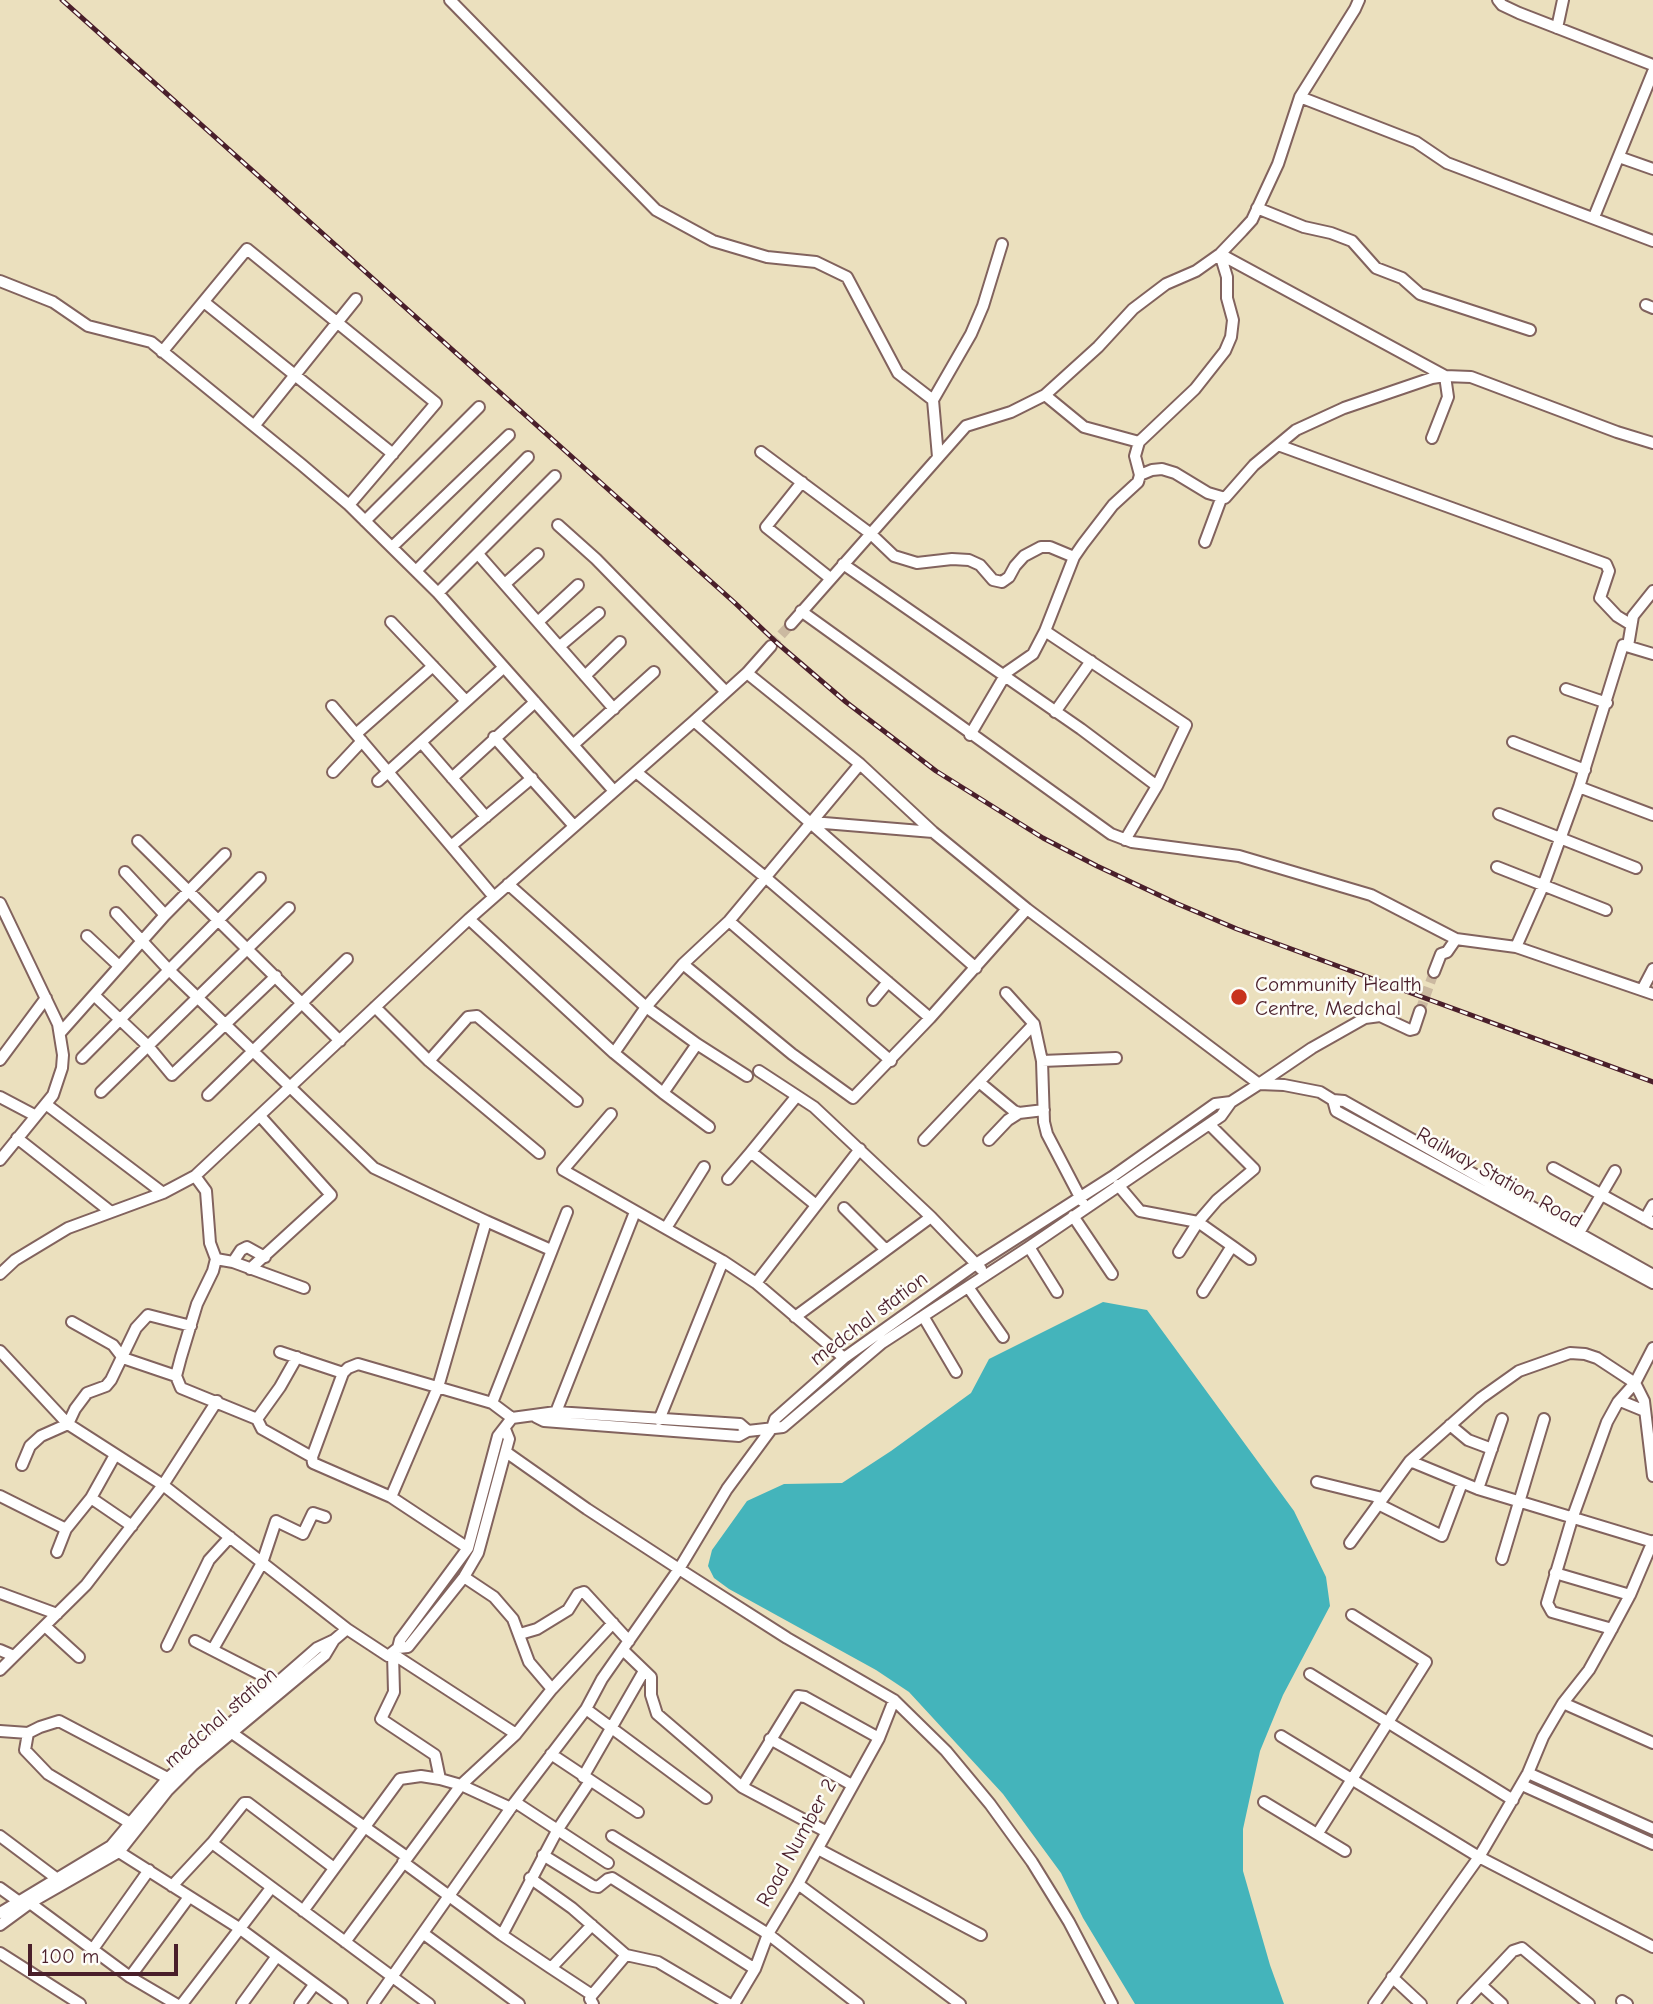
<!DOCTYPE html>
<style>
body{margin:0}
#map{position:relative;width:1653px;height:2004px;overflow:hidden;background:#ebe0be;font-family:"Comic Neue",sans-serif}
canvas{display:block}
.scale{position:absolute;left:28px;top:1944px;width:150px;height:32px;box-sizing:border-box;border:4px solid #4a1f2b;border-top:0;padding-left:9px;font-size:21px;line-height:24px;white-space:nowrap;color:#4a1f2b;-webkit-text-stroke:5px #fdfcf7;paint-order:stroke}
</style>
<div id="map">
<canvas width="1653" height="2004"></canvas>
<div class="scale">100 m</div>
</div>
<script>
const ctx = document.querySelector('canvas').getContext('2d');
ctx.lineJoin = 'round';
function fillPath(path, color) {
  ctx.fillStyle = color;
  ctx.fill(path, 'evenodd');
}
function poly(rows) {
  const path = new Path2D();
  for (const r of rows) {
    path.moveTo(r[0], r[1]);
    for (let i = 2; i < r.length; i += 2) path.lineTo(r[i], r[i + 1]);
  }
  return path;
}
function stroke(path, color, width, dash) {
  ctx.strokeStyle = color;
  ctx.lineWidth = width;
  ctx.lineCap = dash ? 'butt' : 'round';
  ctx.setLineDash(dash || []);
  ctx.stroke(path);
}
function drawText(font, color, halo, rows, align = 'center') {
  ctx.font = font + ' "Comic Neue",sans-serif';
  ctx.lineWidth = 5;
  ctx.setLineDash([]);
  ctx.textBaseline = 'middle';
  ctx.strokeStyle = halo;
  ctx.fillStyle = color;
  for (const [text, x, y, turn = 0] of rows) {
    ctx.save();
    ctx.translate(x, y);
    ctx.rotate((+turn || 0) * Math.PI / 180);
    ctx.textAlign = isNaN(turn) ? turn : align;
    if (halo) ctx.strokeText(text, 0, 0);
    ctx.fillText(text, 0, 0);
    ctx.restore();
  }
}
const water = poly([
 [1103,1302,1147,1310,1294,1511,1326,1577,1330,1606,1283,1695,1260,1751,1243,1829,1243,1871,1270,1965,1284,2004,1135,2004,1083,1918,1061,1873,1003,1794,909,1692,876,1670,729,1589,714,1578,708,1566,712,1550,747,1501,784,1484,842,1483,891,1451,971,1393,989,1359]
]);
const minorTunnel = poly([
 [771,646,791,624],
 [1420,1011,1434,972]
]);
const minor = poly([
 [450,0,656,210,713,241,767,257,816,262,847,277,898,373,933,400],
 [1498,0,1502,5,1519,13,1653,65],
 [1557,28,1563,0],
 [1300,97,1416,142,1447,163,1653,241],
 [1619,157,1653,169],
 [1257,208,1304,227,1331,233,1352,241,1376,268,1402,278,1420,294,1530,330],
 [1594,217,1653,72],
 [1220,254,1445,376,1448,397,1432,438],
 [0,281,53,302,88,326,151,342,302,465,349,505,438,593,614,791],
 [204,302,393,454],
 [1646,305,1653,308],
 [162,352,247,249,436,403,349,505],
 [1045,395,1084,427,1139,442],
 [254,426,356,299],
 [1278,445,1606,564,1609,571,1600,598,1617,616,1630,624],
 [761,452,871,534,894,556,917,563,952,559,969,560,980,565,993,580,1002,582,1009,577,1015,566,1024,556,1041,547,1050,547,1074,557],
 [938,457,933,400,971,334,983,306,1002,244],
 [1140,475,1152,470,1162,469,1175,473,1208,493,1225,498,1254,465,1296,430,1344,408,1432,378,1445,376,1471,377,1617,432,1653,443],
 [802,482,766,527,830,578],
 [365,521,479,407],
 [558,525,596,559,726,692],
 [1205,542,1221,499],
 [392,547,509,435],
 [478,554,614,709],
 [843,564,1081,729,1157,786],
 [416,571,528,457],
 [506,583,538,554],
 [438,593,555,476],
 [801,611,1111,834,1132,842,1239,856,1371,895,1456,939,1516,947,1653,994],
 [539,621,578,585],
 [391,622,466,701],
 [791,624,966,426,1011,412,1045,395,1098,347,1133,309,1166,284,1196,271,1220,254,1242,231,1252,220,1278,164,1300,97,1355,9,1359,0],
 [1045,631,1186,725,1157,786,1125,840],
 [560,646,599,613],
 [1628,646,1633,616,1653,591],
 [747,673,860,764,933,832,1027,909,1259,1084,1312,1048,1365,1018,1380,1016,1410,1030,1414,1029,1420,1011],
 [585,676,620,642],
 [1566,689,1607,703],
 [332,706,451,846],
 [1055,712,1091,661],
 [694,721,976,968],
 [356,734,433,666],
 [970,735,1007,672,1033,654,1045,631,1074,557,1083,544,1113,505,1138,482,1140,475,1135,456,1139,442,1195,389,1225,351,1231,337,1233,320,1227,298,1227,277,1220,254],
 [494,737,574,826],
 [421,742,486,817],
 [1513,742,1585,770],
 [573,745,654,672],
 [333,772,362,741],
 [636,772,765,877,930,1018,1027,909],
 [452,778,535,702],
 [378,781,503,668],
 [1579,787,1653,815],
 [1499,814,1636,868],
 [812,822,933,832],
 [138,841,340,1041],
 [1497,867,1606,910],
 [125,872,165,915],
 [508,884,646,1007,697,1044,747,1076],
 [494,897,451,846,532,778],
 [0,903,58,1024,63,1055,62,1068,53,1095,0,1160],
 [116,913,169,970,374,1168,486,1221],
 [469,919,614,1053,663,1093,709,1127],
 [729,921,891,1061],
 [87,936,119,966],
 [1516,947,1543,886,1579,787,1623,645,1653,654],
 [683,964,792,1054,853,1098,930,1018],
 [1434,972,1441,954,1447,952,1456,939],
 [1642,990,1653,969],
 [1006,993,1034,1024,1042,1061,1044,1122,1047,1134,1082,1201],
 [94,995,148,1046,172,1075,276,976],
 [873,1000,888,982],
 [375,1007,429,1061,539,1153],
 [61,1032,165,915,225,854],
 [614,1053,646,1007,683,964,729,921,860,764],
 [82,1058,260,878],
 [0,1060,46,998],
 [429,1061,468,1017,477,1016,577,1101],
 [1042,1061,1116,1058],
 [759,1071,814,1107,931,1217,981,1269],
 [979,1082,1014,1111,1019,1113,1044,1110],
 [101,1092,289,908],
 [663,1093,697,1044],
 [208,1095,347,959],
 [0,1097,36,1116],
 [47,1105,163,1193],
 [611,1114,563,1170,723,1261,756,1283,844,1358],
 [17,1138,111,1212],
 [924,1140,1034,1024],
 [989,1140,1008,1120,1019,1113],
 [751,1152,796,1097],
 [1553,1168,1653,1223],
 [195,1176,206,1191,210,1243,216,1259,213,1271,197,1304,181,1357,176,1376,181,1388,257,1419,262,1429,312,1457,313,1463,391,1497,468,1548],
 [728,1179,751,1152,816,1205],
 [1118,1185,1140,1211,1198,1222,1179,1252],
 [844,1208,886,1250],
 [1073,1216,1112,1274],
 [1645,1219,1653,1205],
 [666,1228,704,1167],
 [1576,1238,1615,1171],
 [1232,1246,1250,1259],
 [1029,1247,1057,1292],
 [216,1259,233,1262,241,1250,247,1247,265,1257],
 [233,1262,304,1288],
 [250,1269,331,1195,260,1116],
 [0,1274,15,1260,68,1228,163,1193,195,1176,469,919,694,721,747,673,771,646],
 [1653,1275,1344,1101,1333,1100,1336,1111,1653,1283],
 [756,1283,860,1149],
 [968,1287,1003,1337],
 [1203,1292,1232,1246,1198,1222,1217,1200,1254,1169,1209,1124],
 [923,1316,956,1372],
 [795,1317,931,1217],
 [72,1322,113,1345,123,1358,176,1376],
 [0,1351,68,1424,163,1485,347,1629],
 [280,1352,343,1373,348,1368,358,1364,492,1403],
 [1618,1402,1635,1383,1653,1348],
 [556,1412,635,1212],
 [536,1417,544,1421,739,1436,748,1431,783,1427,882,1343,1029,1247,1221,1116,1231,1102,1259,1084,1284,1085,1320,1092,1333,1100],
 [512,1418,492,1403,567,1212],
 [257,1419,280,1387,297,1357],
 [659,1420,723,1261],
 [1450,1425,1468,1440,1492,1449],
 [506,1452,587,1509,679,1569,787,1638,894,1700,946,1751,990,1804,1032,1862,1069,1922,1112,2004],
 [312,1457,343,1373],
 [1410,1461,1478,1489,1653,1542],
 [22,1465,30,1446,41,1436,68,1424,75,1409,87,1393,106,1386,111,1380,136,1328,148,1315,191,1326],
 [1317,1482,1382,1498],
 [1478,1489,1502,1419],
 [0,1496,66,1529],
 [391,1497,438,1387,486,1221,551,1250],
 [91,1498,115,1455],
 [1378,1504,1442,1536,1462,1483],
 [1350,1543,1410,1461,1481,1398,1519,1371,1570,1353,1585,1354,1597,1358,1635,1383,1644,1401,1653,1476],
 [57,1552,66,1529,91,1498,132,1526],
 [1502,1559,1544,1419],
 [1555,1573,1630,1595],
 [464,1577,494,1597,513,1619,529,1662,552,1689],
 [0,1593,57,1614],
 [45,1626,79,1657],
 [1612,1629,1552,1612,1547,1603,1572,1519,1607,1422,1618,1402,1623,1402,1645,1411],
 [520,1634,537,1629,568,1610,578,1594,584,1592,629,1641],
 [195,1641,277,1683],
 [167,1646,209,1560,230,1537],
 [398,1648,400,1640,468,1548,498,1436,512,1418,556,1412,740,1424,748,1431],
 [213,1649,262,1563,276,1521,303,1534,313,1513,325,1517],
 [0,1650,14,1656],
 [623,1650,651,1677,651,1695,657,1714,742,1787,827,1832],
 [393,1654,394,1692,381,1719,435,1755,440,1779],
 [393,1654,516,1734],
 [0,1670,86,1585,163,1485,217,1401],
 [1310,1674,1513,1800],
 [1563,1703,1653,1743],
 [586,1709,706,1798],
 [0,1731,28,1733,40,1727,59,1721,173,1781],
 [28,1733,25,1750,48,1774,130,1823],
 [232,1733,407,1857],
 [1281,1736,1479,1857,1653,1947],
 [770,1739,852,1785],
 [551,1754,638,1812],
 [1528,1773,1653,1829],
 [583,1777,644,1671],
 [1522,1785,1653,1844],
 [742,1787,798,1696,805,1697,879,1738],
 [515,1802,608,1863],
 [1264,1802,1345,1851],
 [1318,1833,1426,1662,1352,1615],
 [0,1836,56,1878],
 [612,1836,768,1934,858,2004],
 [212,1843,429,2004],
 [818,1849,981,1935],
 [119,1852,239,1928,342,2004],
 [543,1855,593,1886,598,1887,608,1879,612,1878,755,1969],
 [403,1862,502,1935,551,1968],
 [530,1878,572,1908,626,1955,658,1962,729,2004],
 [798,1884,960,2004],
 [172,1886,212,1843,244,1803,248,1803,334,1868],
 [0,1888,18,1901],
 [30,1903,130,1977,176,2004],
 [303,1911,400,1779,421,1776,440,1779,461,1785,511,1808],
 [0,1913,111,1846,168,1778,317,1648,334,1640,347,1629,388,1656,398,1648,408,1647,464,1577,478,1553,509,1439,505,1429],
 [0,1925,30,1903,119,1852,168,1790,193,1765,325,1655,334,1640],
 [592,1925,551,1968,592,1995,590,1999,593,2004],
 [424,1934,519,2004],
 [502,1935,558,1829,590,1781],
 [345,1942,461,1785,516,1734,552,1689,613,1623],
 [93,1949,149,1870],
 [0,1953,80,2004],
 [130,1977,189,1897],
 [1392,1977,1421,2004],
 [1481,1985,1502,2004],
 [592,1995,626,1955],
 [1622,2001,1627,2004],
 [182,2004,271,1888],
 [242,2004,277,1956],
 [300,2004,314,1985],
 [373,2004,515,1802,586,1709,602,1679,679,1569,727,1489,772,1428,775,1419,844,1358,976,1264,1112,1177,1215,1104,1231,1102],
 [734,2004,755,1969,768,1934,798,1884,879,1738,894,1700],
 [1374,2004,1479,1857,1528,1773,1543,1737,1563,1703,1589,1670,1609,1634,1630,1595,1653,1541],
 [1463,2004,1513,1951,1522,1948,1589,2004]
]);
const rail = poly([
 [62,0,735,603,776,642,846,702,936,771,1043,838,1097,866,1178,904,1237,929,1653,1082]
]);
const markers = [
 [1239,997,9,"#c8321e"]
];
const poiNames = [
 ["Community Health",1255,985],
 ["Centre, Medchal",1255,1009]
];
const streetNames = [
 ["Railway Station Road",1499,1178,29],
 ["medchal station",869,1319,-37],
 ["medchal station",221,1718,-41],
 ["Road Number 2",797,1843,-61]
];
fillPath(water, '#44b4bb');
stroke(minorTunnel, '#cbb9a1', 10, [10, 5]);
stroke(minor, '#82635e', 14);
stroke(minor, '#fff', 10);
stroke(rail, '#4a1f2b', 5);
stroke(rail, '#fdfcf7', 2.5, [8]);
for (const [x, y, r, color] of markers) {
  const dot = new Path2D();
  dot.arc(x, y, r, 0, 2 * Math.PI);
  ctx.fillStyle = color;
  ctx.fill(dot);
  stroke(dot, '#fdfcf7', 2.5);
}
drawText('21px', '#4a1f2b', '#fdfcf7', poiNames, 'left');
drawText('21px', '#4a1f2b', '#fdfcf7', streetNames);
</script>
